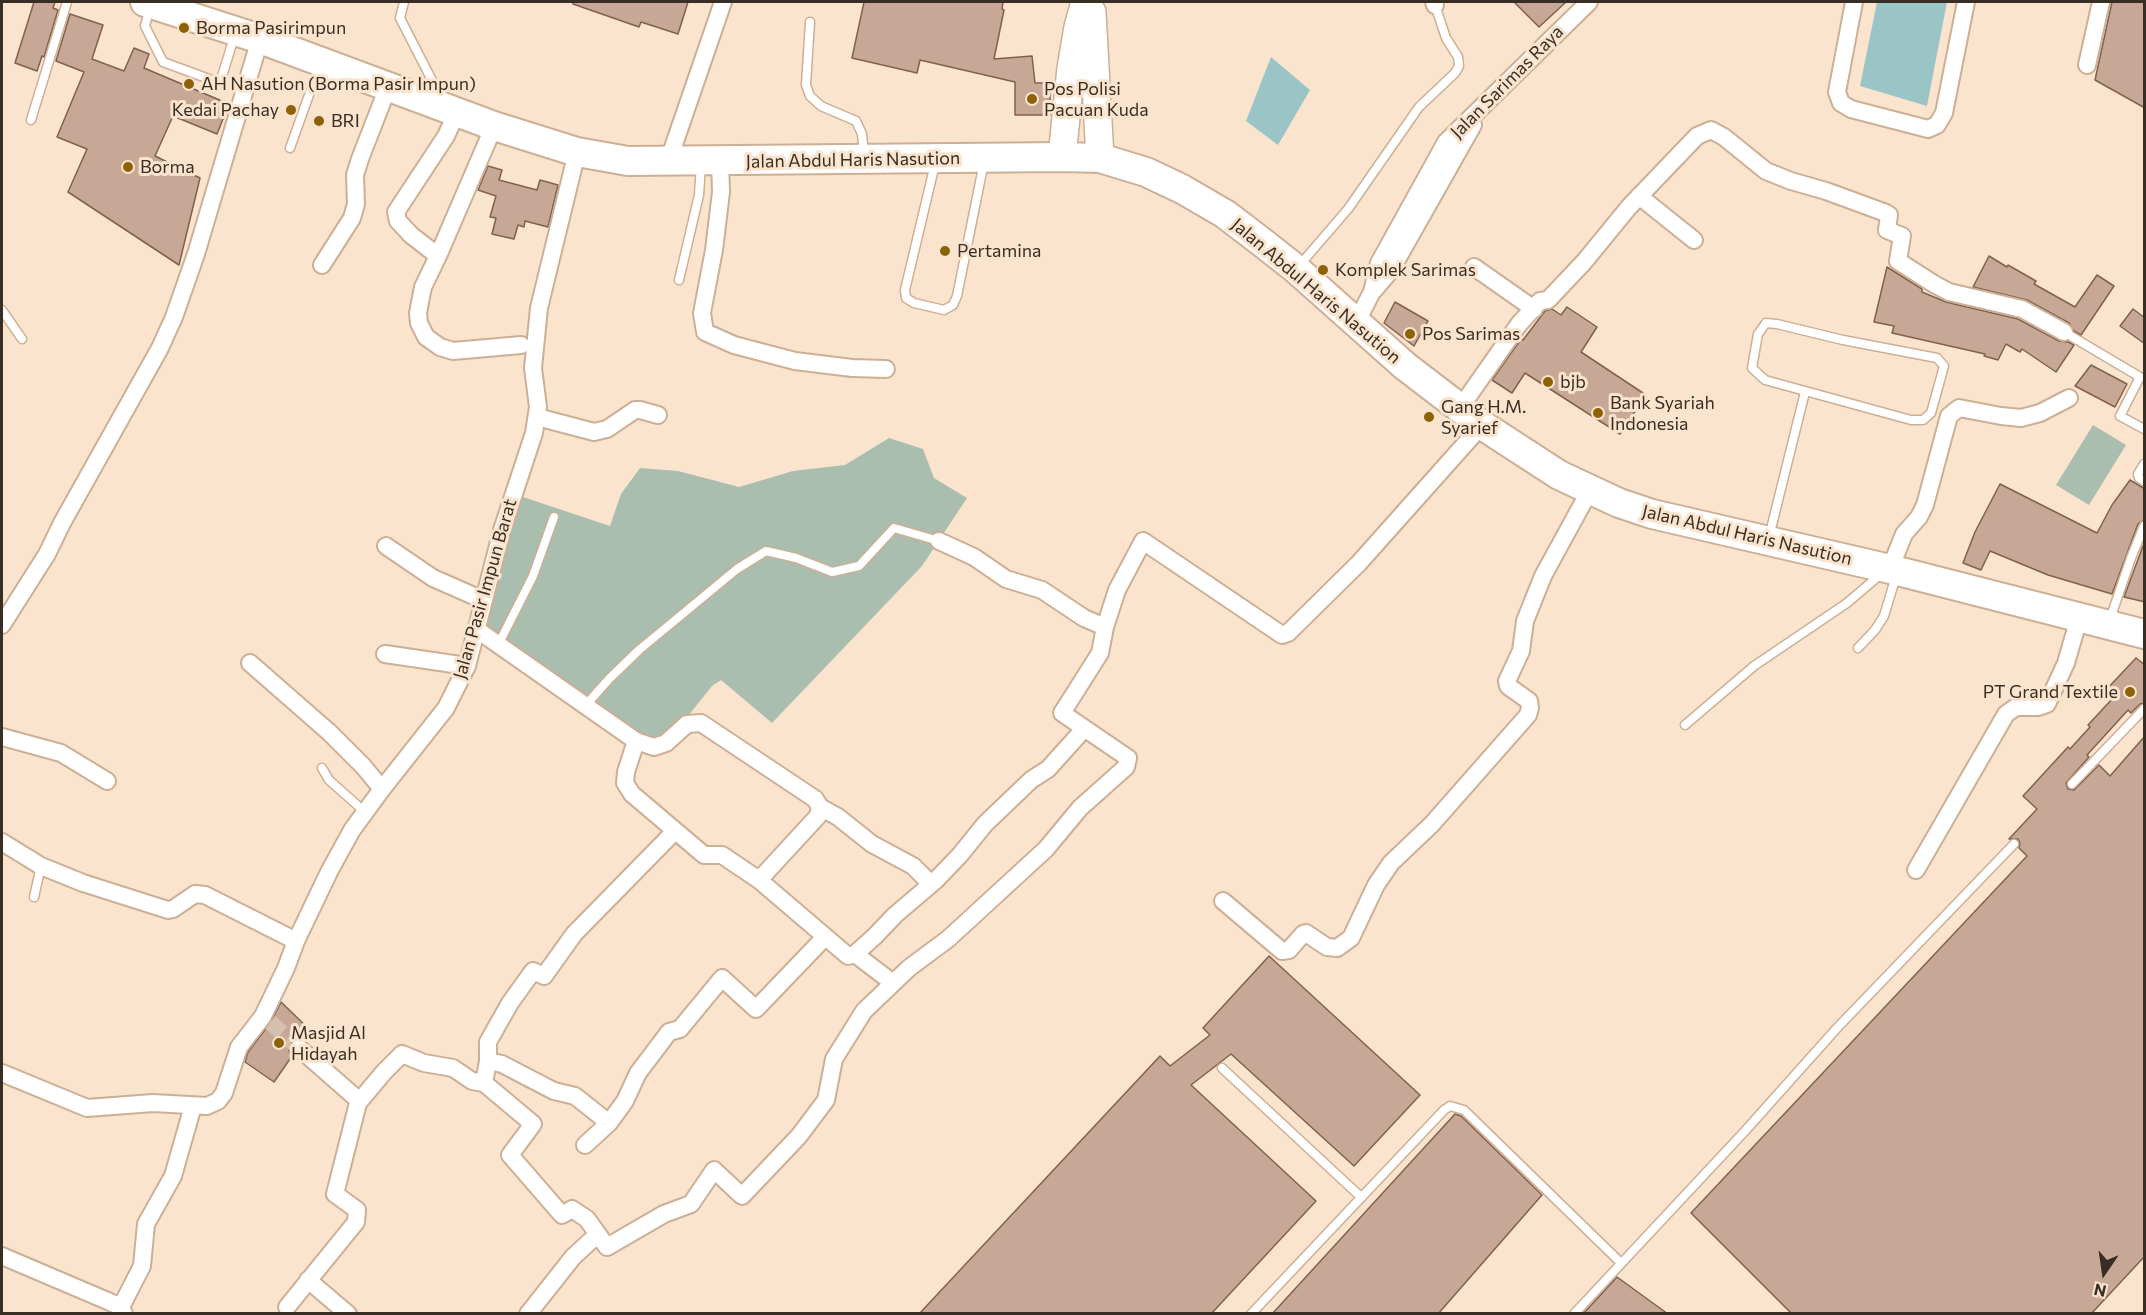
<!DOCTYPE html>
<style>
body{margin:0}
#map{position:relative;width:2146px;height:1315px;overflow:hidden;background:#fbe4ce;font-family:Commissioner,sans-serif}
canvas{display:block}
.frame{position:absolute;inset:0;border:3px solid #392e23;pointer-events:none}
.north{position:absolute;left:2074px;top:1243px;width:60px;height:60px;-webkit-text-stroke:4px #fbe4ce;paint-order:stroke;rotate:193deg;font-size:16px;font-weight:700;line-height:24px;text-align:center;color:#392e23}
.north::after{content:'';display:block;margin:auto;width:21px;height:27px;background:#392e23;clip-path:polygon(50% 0,100% 100%,50% 72%,0 100%)}
</style>
<div id="map">
<canvas width="2146" height="1315"></canvas>
<div class="frame"></div>
<div class="north">N</div>
</div>
<script>
const ctx = document.querySelector('canvas').getContext('2d');
ctx.lineJoin = 'round';
function fillPath(path, color) {
  ctx.fillStyle = color;
  ctx.fill(path, 'evenodd');
}
function poly(rows) {
  const path = new Path2D();
  for (const r of rows) {
    path.moveTo(r[0], r[1]);
    for (let i = 2; i < r.length; i += 2) path.lineTo(r[i], r[i + 1]);
  }
  return path;
}
function stroke(path, color, width, dash) {
  ctx.strokeStyle = color;
  ctx.lineWidth = width;
  ctx.lineCap = dash ? 'butt' : 'round';
  ctx.setLineDash(dash || []);
  ctx.stroke(path);
}
function drawText(font, color, halo, rows, align = 'center') {
  ctx.font = font + ' Commissioner,sans-serif';
  ctx.lineWidth = 6;
  ctx.setLineDash([]);
  ctx.textBaseline = 'middle';
  ctx.strokeStyle = halo;
  ctx.fillStyle = color;
  for (const [text, x, y, turn = 0] of rows) {
    ctx.save();
    ctx.translate(x, y);
    ctx.rotate((+turn || 0) * Math.PI / 180);
    ctx.textAlign = isNaN(turn) ? turn : align;
    if (halo) ctx.strokeText(text, 0, 0);
    ctx.fillText(text, 0, 0);
    ctx.restore();
  }
}
const green = poly([
 [2093,425,2126,445,2089,505,2056,485],
 [889,438,923,449,934,478,967,498,922,566,772,723,721,680,712,686,668,741,653,740,639,734,485,628,509,536,523,497,610,526,621,494,640,468,678,471,739,487,793,471,845,465]
]);
const water = poly([
 [1877,2,1947,2,1927,106,1860,86],
 [1271,57,1310,90,1278,145,1246,121]
]);
const building = poly([
 [34,2,55,2,53,8,58,10,44,57,42,56,37,71,15,63,34,2],
 [573,2,688,2,678,34,641,22,639,27,573,4,573,2],
 [864,2,1003,2,1002,9,1004,10,994,59,1032,56,1035,83,1050,83,1050,115,1015,115,1015,82,920,60,917,73,852,58,864,2],
 [1514,2,1566,2,1539,27,1514,2],
 [2112,2,2145,2,2145,108,2095,80,2112,2],
 [70,14,103,25,92,59,124,71,134,48,149,54,144,68,229,104,217,134,173,116,155,156,200,178,179,265,68,192,87,149,57,137,84,72,56,61,70,14],
 [488,166,502,170,499,180,537,190,540,180,558,185,548,227,525,221,524,227,518,225,514,239,492,234,496,218,490,217,496,196,478,190,488,166],
 [1989,256,2007,267,2008,265,2036,281,2034,284,2075,307,2097,275,2114,286,2081,335,2074,331,2069,323,2027,300,1973,287,1989,256],
 [1887,267,1922,289,1922,292,1946,302,2018,319,2059,341,2068,342,2074,345,2056,372,2022,349,2020,352,2006,344,1998,360,1984,356,1985,354,1892,333,1894,326,1874,322,1887,267],
 [1395,302,1428,321,1414,346,1384,323,1395,302],
 [1567,307,1597,327,1581,352,1646,395,1620,434,1525,373,1512,393,1492,380,1521,339,1523,340,1545,311,1552,309,1561,315,1567,307],
 [2133,309,2145,318,2145,344,2120,326,2133,309],
 [2091,365,2127,384,2115,407,2075,386,2091,365],
 [2130,480,2145,489,2145,520,2138,524,2112,594,2048,575,1990,551,1981,570,1963,563,1975,532,2000,484,2097,533,2112,505,2130,480],
 [2143,546,2145,546,2145,602,2124,597,2143,546],
 [2136,658,2145,665,2145,703,2140,704,2131,713,2128,710,2087,755,2089,757,2066,783,2068,789,2074,790,2099,765,2110,776,2145,736,2145,1256,2091,1314,1791,1313,1691,1213,2027,856,2019,848,2020,843,2018,839,2009,839,2037,809,2023,796,2068,747,2070,749,2090,727,2088,725,2114,697,2106,690,2136,658],
 [1269,956,1420,1095,1354,1166,1231,1054,1191,1085,1316,1201,1211,1314,919,1314,1160,1056,1170,1066,1210,1035,1203,1028,1269,956],
 [281,1002,313,1033,306,1040,296,1038,291,1042,289,1051,292,1056,274,1082,245,1062,248,1052,271,1022,281,1002],
 [1455,1114,1461,1116,1542,1195,1438,1314,1272,1314,1455,1114],
 [1617,1277,1668,1314,1583,1314,1617,1277]
]);
const minorTunnel = poly([
 [270,1022,299,1048]
]);
const service = poly([
 [404,2,400,18,441,98],
 [150,7,145,26,163,62,220,83,235,34],
 [810,22,806,85,810,96,821,106,856,121,862,134,864,154],
 [31,120,67,2],
 [290,148,319,67],
 [935,164,905,290,906,298,914,303,944,310,953,305,957,296,984,162],
 [1298,267,1348,209,1419,107,1455,73,1459,66,1458,57,1446,38,1435,5],
 [679,280,699,195,701,164],
 [2,310,22,339],
 [1766,323,1777,324,1843,340,1937,358,1944,366,1931,413,1923,420,1911,420,1765,380,1752,368,1758,334,1766,323],
 [2064,332,2140,377,2120,416,2144,429],
 [2144,464,2138,474,2139,478,2144,481],
 [1769,537,1805,392],
 [2109,622,2131,558,2144,526],
 [498,645,533,576,554,517],
 [1858,648,1875,630,1884,616,1896,576],
 [585,706,609,679,639,650,737,569,766,551,796,558,832,572,859,566,894,528,939,541],
 [1685,725,1754,666,1847,603,1881,574],
 [322,768,329,780,365,812],
 [2072,784,2144,709],
 [34,897,41,866],
 [1222,1068,1361,1197],
 [1251,1314,1444,1110,1450,1106,1464,1110,1620,1262],
 [1574,1314,1745,1131,1837,1028,2014,844]
]);
const minor = poly([
 [1434,2,1435,5],
 [1854,2,1837,92,1841,103,1851,109,1928,129,1937,125,1944,113,1966,2],
 [2087,65,2101,2],
 [457,112,446,136,396,212,398,221,411,235,438,256,423,287,418,313,419,323,426,337,440,347,453,351,521,345],
 [720,161,721,192,714,250,702,313,705,332,734,345,795,361,852,368,886,369],
 [668,162,723,2],
 [1639,196,1694,240],
 [438,256,494,126],
 [322,265,352,218,356,204,355,175,360,159,388,87],
 [1474,267,1534,309],
 [1374,290,1391,270,1473,125],
 [1356,323,1372,292,1379,263,1446,142,1589,2],
 [1460,408,1519,324,1540,301,1548,300,1584,262,1629,207,1697,136,1711,130,1724,137,1766,171,1791,181,1826,191,1886,213,1889,215,1887,230,1902,236,1898,261,1934,284,1949,292,2022,309,2064,332],
 [537,417,594,432,607,429,635,410,640,410,658,415],
 [939,541,974,557,1006,579,1042,590,1084,618,1105,627],
 [386,546,433,578,483,600],
 [1890,569,1904,534,1919,517,1925,505,1949,416,1959,408,2001,416,2021,418,2040,413,2069,398],
 [2,625,47,554,62,523,160,348,174,317,196,254,260,39],
 [476,629,636,741,654,747,666,743,687,724,701,723,815,799,820,807,818,816,759,880],
 [385,654,467,666],
 [250,663,330,733,363,766,382,789],
 [2,737,61,753,107,781],
 [636,741,626,772,625,783,632,794,704,855,722,855,759,880,848,956,855,954,893,983],
 [820,807,838,817,872,844,913,866,931,884],
 [2,842,41,866,83,883,168,910,173,909,195,894,205,895,296,941],
 [1916,870,2006,714,2016,707,2038,707,2047,704,2066,663,2079,618],
 [1223,901,1282,951,1289,950,1303,934,1306,933,1327,947,1337,948,1351,938,1376,885,1391,863,1432,824,1528,715,1530,708,1529,701,1508,686,1507,681,1521,651,1525,621,1543,576,1590,490],
 [855,954,875,936,895,915,935,881,960,855,985,824,1031,780,1048,769,1084,729],
 [488,1061,502,1064,554,1091,575,1096,609,1123],
 [2,1073,87,1108,153,1103,207,1106,218,1101,224,1093,239,1047,263,1016,286,968,296,941,329,872,352,830,382,789,446,708,467,666,502,530,534,433,538,407,533,368,539,308,577,152],
 [484,1083,488,1061,488,1042,510,1003,533,971,544,976,574,934,675,831],
 [358,1103,384,1072,402,1054,424,1063,453,1068,472,1081,484,1083,533,1124,510,1155,562,1215,572,1209,587,1219,607,1247,664,1214,691,1204,714,1170,742,1196,799,1136,826,1100,834,1059,864,1011,909,968,948,939,1046,849,1080,808,1126,767,1128,758,1062,713,1100,653,1105,627,1117,590,1143,541,1282,635,1288,633,1359,563,1482,425],
 [585,1145,609,1123,625,1101,638,1073,669,1032,680,1029,722,978,756,1009,825,937],
 [2,1256,110,1302,121,1307,124,1314],
 [308,1280,348,1314],
 [121,1307,142,1266,146,1224,173,1176,193,1106],
 [287,1307,356,1222,357,1210,335,1194,358,1103,356,1098,299,1048],
 [528,1314,573,1257,598,1234]
]);
const primary = poly([
 [1092,12,1100,158],
 [1062,157,1071,68,1078,27,1085,2]
]);
const trunk = poly([
 [145,2,260,39,494,126,577,152,628,161,1062,157,1100,158,1146,172,1182,189,1225,214,1263,243,1296,269,1405,366,1482,425,1559,475,1619,503,1652,514,1890,569,2144,634]
]);
const markers = [
 [184,28,6,"#8d6106"],
 [189,84,6,"#8d6106"],
 [1032,99,6,"#8d6106"],
 [291,110,6,"#8d6106"],
 [319,121,6,"#8d6106"],
 [128,167,6,"#8d6106"],
 [945,251,6,"#8d6106"],
 [1323,270,6,"#8d6106"],
 [1410,334,6,"#8d6106"],
 [1548,382,6,"#8d6106"],
 [1598,413,6,"#8d6106"],
 [1429,417,6,"#8d6106"],
 [2130,692,6,"#8d6106"],
 [279,1043,6,"#8d6106"]
];
const poiNames = [
 ["Borma Pasirimpun",196,28],
 ["AH Nasution (Borma Pasir Impun)",201,84],
 ["Pos Polisi",1044,89],
 ["Pacuan Kuda",1044,110],
 ["Kedai Pachay",279,110,"right"],
 ["BRI",331,121],
 ["Borma",140,167],
 ["Pertamina",957,251],
 ["Komplek Sarimas",1335,270],
 ["Pos Sarimas",1422,334],
 ["bjb",1560,382],
 ["Bank Syariah",1610,403],
 ["Indonesia",1610,424],
 ["Gang H.M.",1441,407],
 ["Syarief",1441,428],
 ["PT Grand Textile",2118,692,"right"],
 ["Masjid Al",291,1033],
 ["Hidayah",291,1054]
];
const streetNames = [
 ["Jalan Sarimas Raya",1507,82,-45],
 ["Jalan Abdul Haris Nasution",853,160,-1],
 ["Jalan Abdul Haris Nasution",1316,291,40],
 ["Jalan Abdul Haris Nasution",1747,535,13],
 ["Jalan Pasir Impun Barat",485,589,-74]
];
fillPath(green, '#a9beae');
fillPath(water, '#9ac4c5');
fillPath(building, '#c7a896');
stroke(building, '#80614e', 1.5);
stroke(minorTunnel, '#d4c0ac', 16, [16, 8]);
stroke(service, '#ccaf95', 11);
stroke(minor, '#ccaf95', 20);
stroke(primary, '#ccaf95', 30);
stroke(trunk, '#ccaf95', 32);
stroke(service, '#fff', 8);
stroke(minor, '#fff', 16);
stroke(primary, '#fff', 27);
stroke(trunk, '#fff', 28);
for (const [x, y, r, color] of markers) {
  const dot = new Path2D();
  dot.arc(x, y, r, 0, 2 * Math.PI);
  ctx.fillStyle = color;
  ctx.fill(dot);
  stroke(dot, '#fbe4ce', 2);
}
drawText('18px', '#392e23', '#fbe4ce', poiNames, 'left');
drawText('18px', '#392e23', '#fbe4ce', streetNames);
</script>
